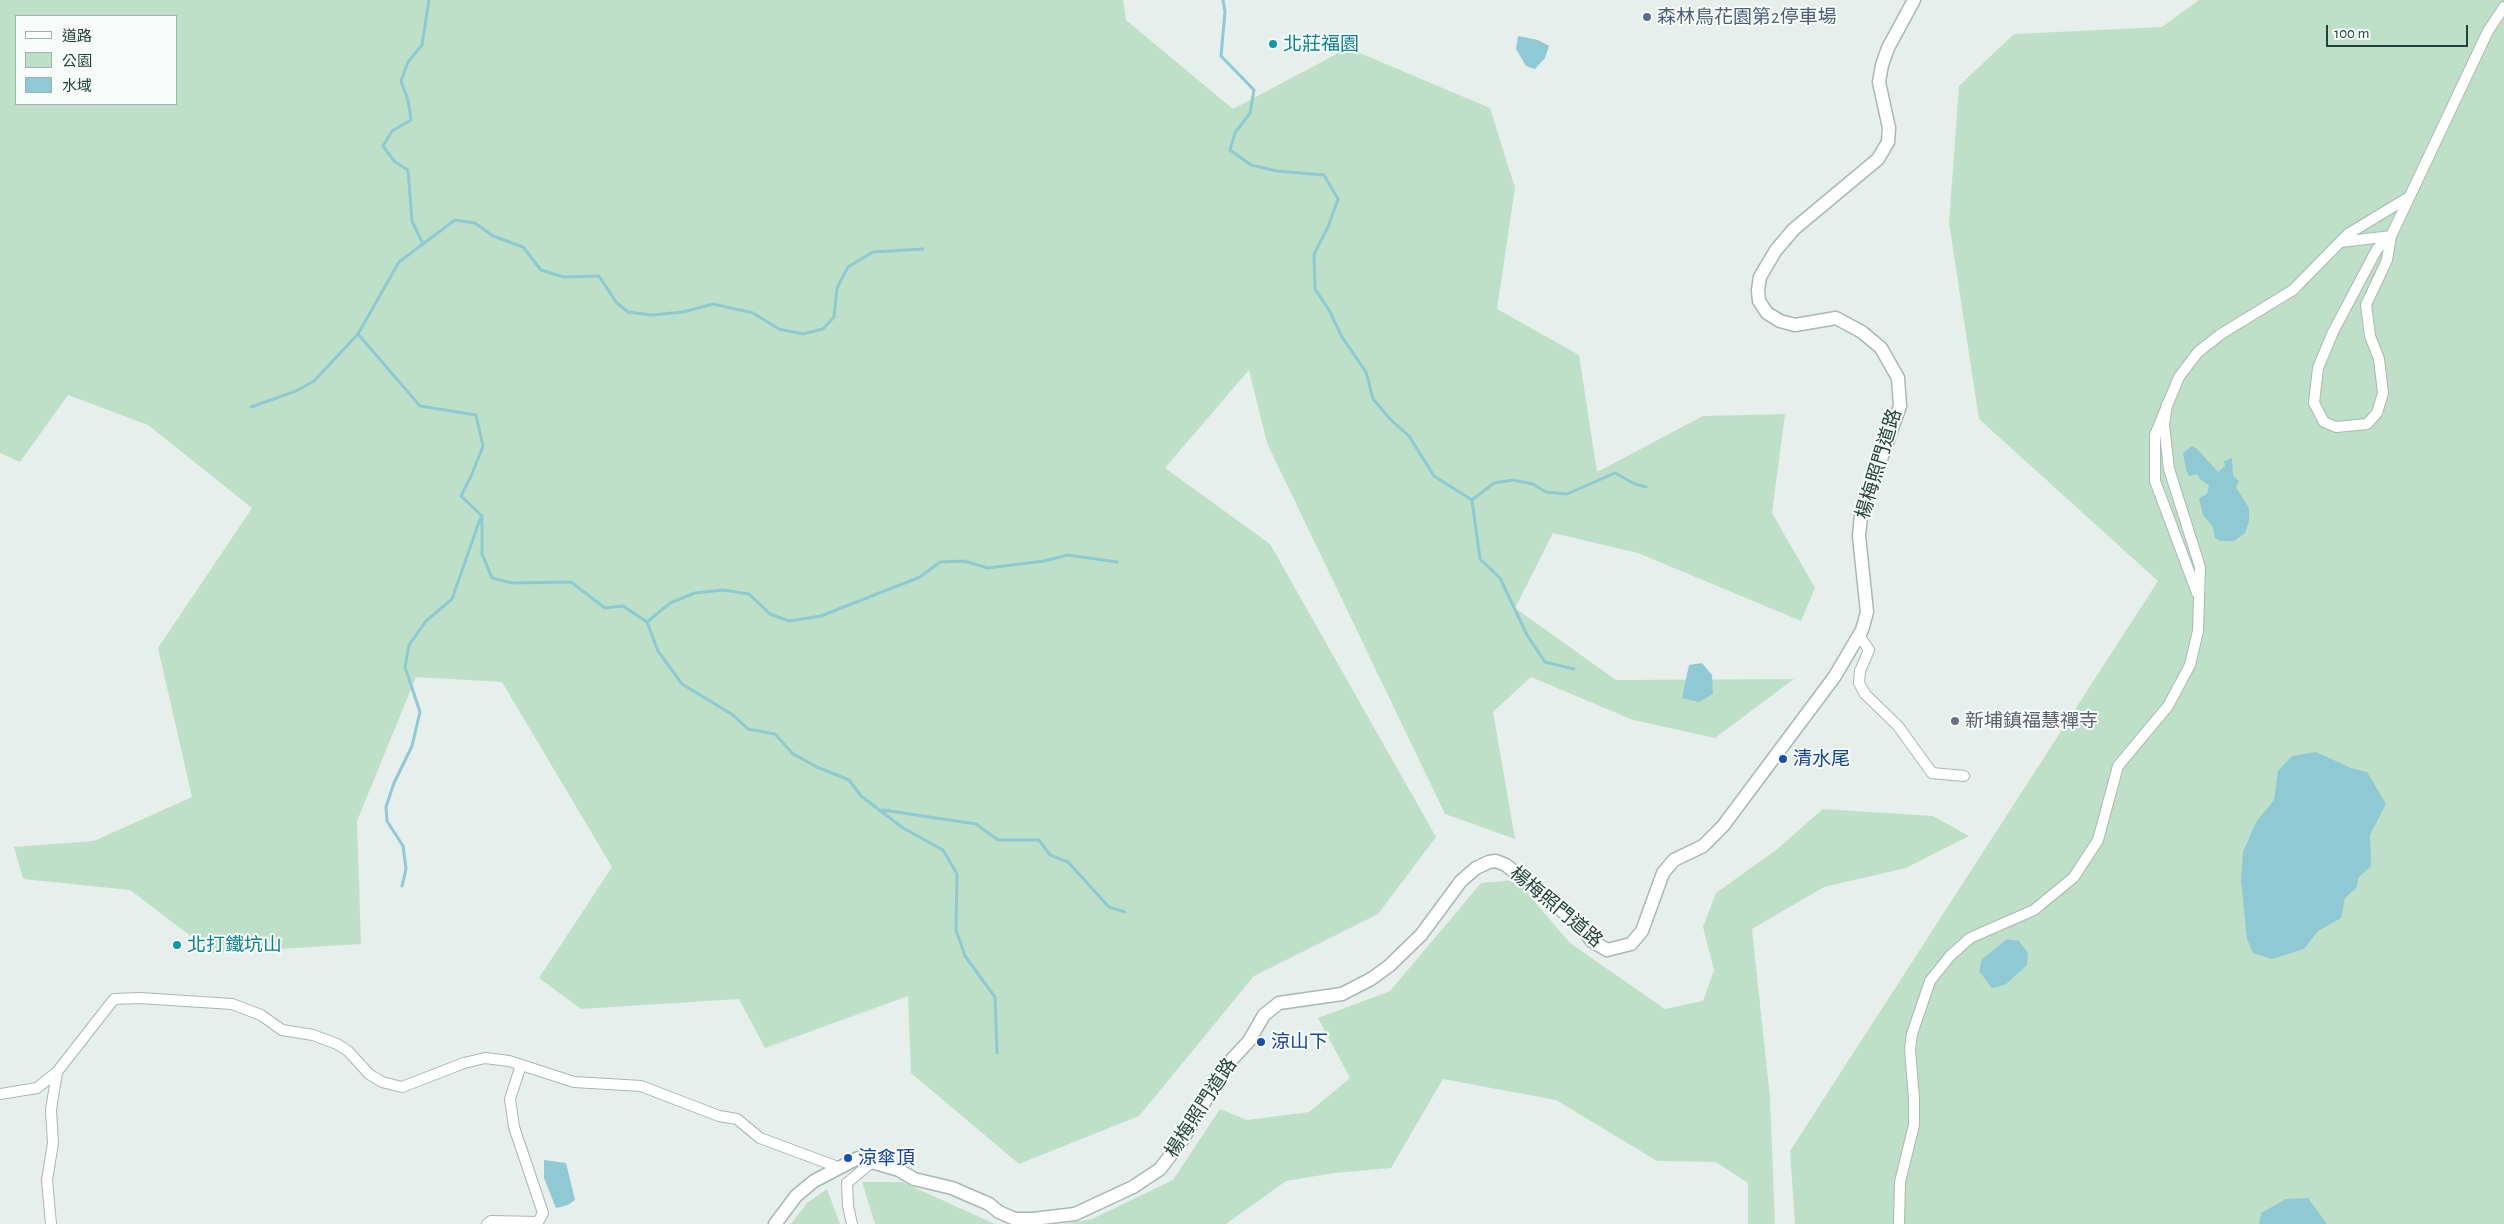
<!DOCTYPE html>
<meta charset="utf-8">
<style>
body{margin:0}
#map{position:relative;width:2504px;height:1224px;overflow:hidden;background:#e6efeb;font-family:"Alegreya Sans","Noto Sans TC",sans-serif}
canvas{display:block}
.legend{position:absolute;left:15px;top:15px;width:162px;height:90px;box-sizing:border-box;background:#f7fbf9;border:1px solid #a3b1ad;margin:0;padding:6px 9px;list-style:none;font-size:15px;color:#24423a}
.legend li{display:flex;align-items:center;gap:10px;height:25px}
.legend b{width:25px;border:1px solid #a3b1ad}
.scale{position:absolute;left:2326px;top:25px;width:142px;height:22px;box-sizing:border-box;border:2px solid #24423a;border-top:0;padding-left:6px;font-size:15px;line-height:18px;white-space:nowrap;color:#24423a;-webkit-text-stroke:4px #f7fbf9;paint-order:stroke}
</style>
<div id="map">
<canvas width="2504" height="1224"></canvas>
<ul class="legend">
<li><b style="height:6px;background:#fff"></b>道路</li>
<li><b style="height:14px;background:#bfe0c8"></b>公園</li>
<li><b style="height:14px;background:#8ec9d4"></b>水域</li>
</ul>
<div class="scale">100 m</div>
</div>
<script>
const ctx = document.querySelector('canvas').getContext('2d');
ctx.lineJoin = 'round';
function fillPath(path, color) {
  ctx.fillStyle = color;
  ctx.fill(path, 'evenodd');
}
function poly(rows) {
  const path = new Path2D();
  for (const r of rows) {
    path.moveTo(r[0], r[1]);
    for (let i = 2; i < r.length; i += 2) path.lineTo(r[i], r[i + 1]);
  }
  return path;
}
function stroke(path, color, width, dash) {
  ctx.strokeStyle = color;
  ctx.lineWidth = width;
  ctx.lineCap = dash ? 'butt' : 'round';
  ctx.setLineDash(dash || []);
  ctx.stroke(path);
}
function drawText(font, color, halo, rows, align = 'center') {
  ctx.font = font + ' "Alegreya Sans","Noto Sans TC",sans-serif';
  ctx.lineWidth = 4;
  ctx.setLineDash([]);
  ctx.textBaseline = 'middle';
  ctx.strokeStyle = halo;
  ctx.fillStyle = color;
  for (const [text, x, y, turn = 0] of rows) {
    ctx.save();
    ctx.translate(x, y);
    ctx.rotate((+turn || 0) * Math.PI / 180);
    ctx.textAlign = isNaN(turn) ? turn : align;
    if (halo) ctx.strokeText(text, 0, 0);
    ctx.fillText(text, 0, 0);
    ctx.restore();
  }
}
const green = poly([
 [0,0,1123,0,1126,20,1233,109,1348,48,1490,108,1515,188,1497,309,1579,355,1597,472,1703,416,1785,414,1772,513,1815,588,1801,621,1638,553,1553,533,1515,608,1616,680,1794,679,1715,738,1633,720,1531,677,1493,712,1515,839,1445,814,1267,443,1249,370,1165,468,1270,544,1436,837,1378,914,1254,976,1139,1116,1019,1164,911,1073,908,996,765,1048,739,999,581,1009,539,978,612,867,502,682,416,677,357,821,361,944,213,953,130,890,23,879,14,847,94,841,192,797,158,648,252,508,148,425,68,395,20,462,0,453],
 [16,16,176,16,176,104,16,104],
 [2199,0,2504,0,2504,1224,1795,1224,1790,1151,2158,581,1979,419,1949,223,1959,86,2014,34,2162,27],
 [1823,809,1933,816,1969,836,1906,868,1824,887,1752,929,1770,1098,1775,1224,1748,1224,1748,1183,1716,1162,1657,1161,1556,1100,1443,1079,1391,1168,1334,1173,1286,1181,1226,1224,1063,1224,1092,1219,1173,1180,1220,1109,1247,1120,1309,1112,1350,1078,1318,1018,1390,991,1481,883,1516,880,1570,943,1665,1009,1703,1001,1714,970,1703,927,1716,893,1776,850],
 [862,1182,902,1182,995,1224,875,1224],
 [827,1189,840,1224,791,1224,807,1203]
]);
const water = poly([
 [1518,36,1538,40,1549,46,1545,58,1535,69,1526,66,1516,49],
 [2192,446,2197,449,2218,472,2225,466,2224,461,2232,458,2233,476,2239,481,2236,487,2249,508,2249,521,2245,533,2234,541,2221,541,2215,538,2213,527,2203,515,2199,498,2207,494,2209,485,2200,479,2197,474,2189,476,2186,470,2183,453],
 [1702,663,1712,675,1713,694,1699,702,1682,698,1689,665],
 [2316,752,2351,768,2367,772,2386,804,2370,835,2371,866,2358,878,2357,887,2345,898,2341,918,2318,931,2304,949,2272,959,2253,953,2247,939,2241,880,2243,852,2256,822,2274,800,2278,771,2292,756],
 [2007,939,2019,941,2028,953,2027,965,2005,985,1992,988,1979,971,1982,959],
 [544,1160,566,1163,575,1200,568,1205,556,1208,544,1178],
 [2308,1198,2327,1224,2259,1224,2261,1213,2286,1199]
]);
const stream = poly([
 [429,0,422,45,408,62,401,81,408,100,411,120,392,131,383,146,395,162,408,170,412,221,423,244,399,262,358,334,420,406,476,415,483,446,472,474,461,496,482,516,482,554,492,578,512,583,571,582,605,608,623,606,647,622,658,651,682,684,733,715,748,729,775,734,793,754,817,767,849,780,861,796,903,828,943,850,957,874,956,930,965,956,995,997,997,1053],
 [1223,0,1225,12,1221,56,1254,90,1250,113,1235,133,1230,150,1251,165,1277,171,1324,175,1338,199,1328,227,1314,254,1315,289,1329,310,1342,337,1366,372,1373,399,1391,420,1409,436,1434,476,1472,500,1480,559,1500,578,1527,635,1545,662,1574,669],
 [423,244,455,220,475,223,493,236,523,247,541,270,564,277,599,276,616,302,628,312,651,315,683,312,713,304,753,313,779,329,803,334,823,329,834,317,837,288,848,267,873,252,923,249],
 [251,407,296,391,314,381,358,334],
 [1472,500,1494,483,1513,480,1533,484,1546,492,1567,494,1615,473,1635,484,1646,487],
 [647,622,670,603,695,593,723,590,749,594,770,614,789,621,821,616,920,577,940,562,964,561,988,568,1044,561,1068,555,1117,562],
 [883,810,976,824,998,840,1039,840,1050,855,1068,862,1109,907,1125,912],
 [402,886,406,869,403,846,387,821,386,807,394,783,412,746,420,712,405,667,409,645,426,621,452,599,480,519]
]);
const minor = poly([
 [2391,236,2377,249,2333,332,2318,368,2314,403,2324,422,2336,427,2367,424,2377,413,2383,393,2379,359,2370,336,2366,305,2387,260,2391,236,2488,31,2504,7],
 [2341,242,2391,236],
 [2197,593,2155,481,2155,435,2179,377,2198,352,2221,334,2293,290,2348,234,2409,197],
 [1859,635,1869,650,1860,671,1859,683,1865,694,1898,726,1932,773,1964,776],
 [0,1094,37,1088,57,1072,114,999,140,998,232,1004,261,1015,282,1030,313,1035,337,1044,348,1051,369,1074,382,1082,402,1087,464,1063,485,1058,509,1061,574,1082,641,1086,719,1116,737,1119,760,1138,838,1167],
 [51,1224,47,1180,53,1143,51,1110,57,1072],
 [487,1224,491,1221,538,1222,543,1213,514,1127,510,1099,521,1065],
 [852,1224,848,1206,847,1183,872,1162],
 [1899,1224,1900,1182,1914,1125,1914,1099,1910,1049,1912,1034,1930,981,1950,956,1970,938,2034,910,2074,877,2098,840,2118,766,2168,706,2190,665,2198,631,2200,567,2169,469,2164,425,2167,404]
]);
const tertiary = poly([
 [775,1224,796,1196,814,1181,858,1158,899,1170,914,1179,952,1188,989,1204,999,1212,1015,1219,1033,1219,1075,1214,1133,1187,1160,1169,1183,1139,1224,1068,1249,1041,1264,1015,1279,1003,1342,994,1371,979,1389,966,1421,935,1461,881,1476,868,1489,862,1496,861,1506,865,1577,923,1592,941,1607,950,1631,944,1642,931,1663,873,1674,860,1703,846,1723,826,1835,676,1862,630,1867,612,1859,536,1861,515,1900,406,1898,378,1881,348,1862,332,1836,318,1795,325,1780,321,1767,313,1759,301,1758,290,1760,277,1776,250,1794,229,1878,159,1888,142,1889,128,1879,82,1882,65,1888,48,1914,0]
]);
const markers = [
 [1647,17,5,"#5c6f8a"],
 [1273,44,5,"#0f9aa8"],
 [1955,721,5,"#6b7280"],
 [1783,759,5,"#1a4fb4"],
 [177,945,5,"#0f9aa8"],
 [1261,1042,5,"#1a4fb4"],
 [848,1158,5,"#1a4fb4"]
];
const serviceNames = [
 ["森林鳥花園第2停車場",1657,17]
];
const cultureNames = [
 ["北莊福園",1283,44],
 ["北打鐵坑山",187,945]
];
const streetNames = [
 ["楊梅照門道路",1879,464,-73],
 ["楊梅照門道路",1556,907,40],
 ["楊梅照門道路",1201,1108,-57]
];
const worshipNames = [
 ["新埔鎮福慧禪寺",1965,721]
];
const transitNames = [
 ["清水尾",1793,759],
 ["涼山下",1271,1042],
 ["涼傘頂",858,1158]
];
fillPath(green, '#bfe0c8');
fillPath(water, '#8ec9d4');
stroke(stream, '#8ec9d4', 3);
stroke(minor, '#a8b8b2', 12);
stroke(tertiary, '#a8b8b2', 15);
stroke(minor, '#fff', 10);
stroke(tertiary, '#fff', 12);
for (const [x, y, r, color] of markers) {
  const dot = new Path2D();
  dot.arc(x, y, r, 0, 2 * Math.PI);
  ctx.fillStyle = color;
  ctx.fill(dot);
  stroke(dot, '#f7fbf9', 2);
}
drawText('19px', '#4e5e75', '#f7fbf9', serviceNames, 'left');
drawText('19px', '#0d838f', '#f7fbf9', cultureNames, 'left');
drawText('19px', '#24423a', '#f7fbf9', streetNames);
drawText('19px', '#5b616d', '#f7fbf9', worshipNames, 'left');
drawText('19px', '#164399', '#f7fbf9', transitNames, 'left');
</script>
